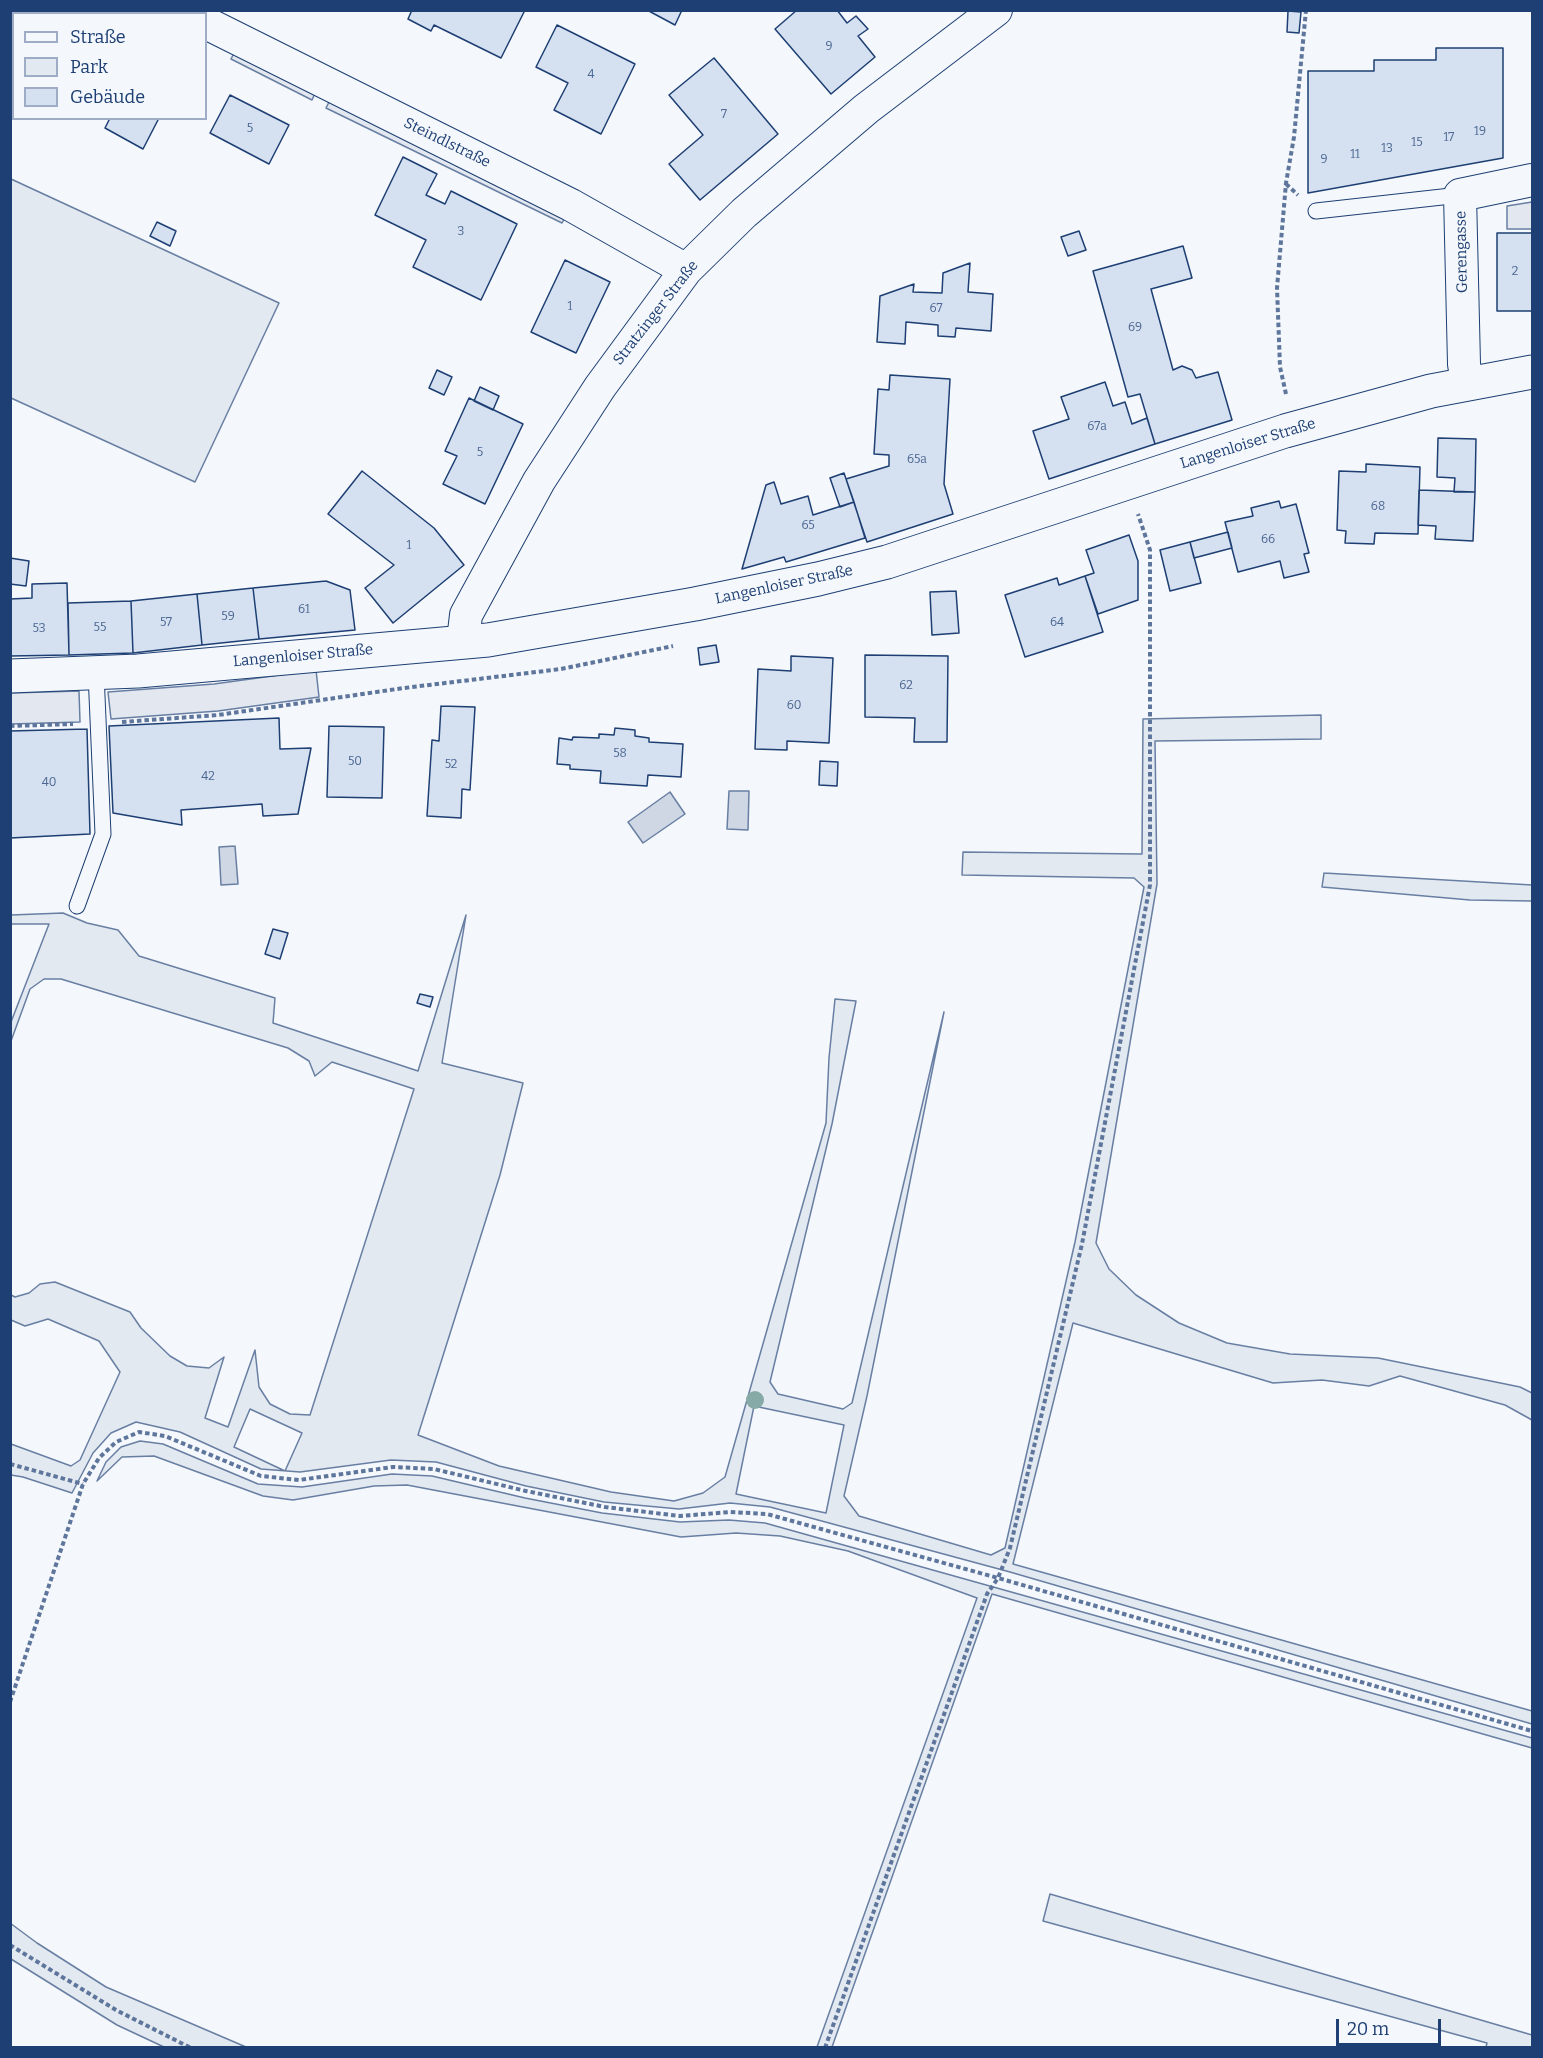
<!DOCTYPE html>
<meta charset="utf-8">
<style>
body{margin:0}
#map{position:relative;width:1543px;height:2058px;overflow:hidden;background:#f4f7fb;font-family:Bitter,serif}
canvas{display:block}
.frame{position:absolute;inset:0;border:12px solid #1d3f73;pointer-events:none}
.legend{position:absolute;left:12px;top:12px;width:195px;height:108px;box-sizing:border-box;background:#f4f7fb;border:2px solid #9eadc5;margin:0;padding:8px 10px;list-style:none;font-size:18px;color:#1d3f73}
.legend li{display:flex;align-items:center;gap:12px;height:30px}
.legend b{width:30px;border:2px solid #9eadc5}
.scale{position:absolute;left:1336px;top:2019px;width:105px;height:27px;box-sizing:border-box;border:3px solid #1d3f73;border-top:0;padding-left:8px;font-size:18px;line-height:21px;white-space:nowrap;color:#1d3f73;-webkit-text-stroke:4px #f4f7fb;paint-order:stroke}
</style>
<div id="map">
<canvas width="1543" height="2058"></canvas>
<div class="frame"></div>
<ul class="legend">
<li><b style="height:8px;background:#f4f7fb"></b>Straße</li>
<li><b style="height:16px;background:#e3e9f0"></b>Park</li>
<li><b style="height:16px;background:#d5e0f0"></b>Gebäude</li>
</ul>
<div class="scale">20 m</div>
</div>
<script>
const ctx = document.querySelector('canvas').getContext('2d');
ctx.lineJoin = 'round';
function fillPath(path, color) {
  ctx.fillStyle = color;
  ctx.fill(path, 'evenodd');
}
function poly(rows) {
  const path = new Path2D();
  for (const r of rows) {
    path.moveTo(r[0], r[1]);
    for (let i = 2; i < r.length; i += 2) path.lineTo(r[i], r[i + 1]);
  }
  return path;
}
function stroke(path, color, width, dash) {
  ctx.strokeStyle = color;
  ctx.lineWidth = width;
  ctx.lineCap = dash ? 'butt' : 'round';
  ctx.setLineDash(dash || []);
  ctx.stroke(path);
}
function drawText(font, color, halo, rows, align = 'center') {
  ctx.font = font + ' Bitter,serif';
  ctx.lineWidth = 4.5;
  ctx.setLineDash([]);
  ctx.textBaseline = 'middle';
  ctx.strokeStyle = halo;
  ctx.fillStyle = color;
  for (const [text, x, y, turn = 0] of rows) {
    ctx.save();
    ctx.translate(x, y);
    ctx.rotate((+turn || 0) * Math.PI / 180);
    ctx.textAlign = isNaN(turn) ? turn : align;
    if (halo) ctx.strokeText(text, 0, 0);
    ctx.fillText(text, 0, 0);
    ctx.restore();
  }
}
const green = poly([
 [11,179,279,303,195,482,11,398,11,179],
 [1321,715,1321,739,1155,741,1157,884,1096,1243,1109,1269,1136,1295,1179,1323,1227,1343,1290,1354,1378,1358,1520,1387,1532,1393,1532,1420,1505,1405,1400,1376,1369,1386,1322,1380,1273,1383,1073,1323,1013,1564,1532,1711,1532,1724,1010,1572,770,1507,730,1503,679,1509,604,1502,526,1486,436,1462,391,1460,300,1472,261,1469,180,1432,136,1422,111,1433,93,1453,72,1493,23,1477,11,1475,11,1444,71,1466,80,1460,120,1372,99,1341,48,1319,25,1326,11,1320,11,1295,15,1297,29,1293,40,1284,55,1282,130,1312,141,1328,170,1356,187,1366,209,1368,224,1357,205,1418,228,1427,255,1350,259,1387,270,1404,290,1414,310,1415,414,1089,332,1062,315,1076,309,1061,288,1048,61,979,44,979,30,989,11,1041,11,1022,49,924,11,924,11,915,63,913,87,923,118,930,139,956,275,998,273,1023,418,1071,466,915,442,1063,523,1083,500,1175,418,1435,499,1466,611,1492,674,1501,703,1493,725,1477,826,1123,829,1058,835,999,856,1001,832,1124,770,1382,778,1394,843,1409,852,1403,944,1012,867,1396,844,1496,859,1516,991,1555,1005,1548,1075,1242,1144,887,1134,878,962,875,963,852,1142,854,1143,719,1321,715],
 [754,1406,844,1425,826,1513,736,1494,754,1406],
 [250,1409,302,1433,285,1471,234,1447,250,1409],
 [1324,873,1532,885,1532,901,1470,900,1322,887,1324,873],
 [140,1441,163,1444,258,1484,302,1487,392,1474,432,1476,525,1498,602,1513,680,1522,729,1520,765,1523,1532,1738,1532,1748,992,1594,832,2047,817,2047,977,1598,848,1551,780,1536,736,1533,681,1537,407,1485,374,1486,293,1500,263,1496,154,1456,122,1457,97,1481,106,1462,121,1447,140,1441],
 [1050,1894,1532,2035,1532,2047,1486,2047,1487,2043,1043,1921,1050,1894],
 [10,1923,37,1943,106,1987,246,2047,164,2047,117,2025,11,1959,10,1923]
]);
const parking = poly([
 [235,51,316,91,312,100,231,59,235,51],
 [331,98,567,214,562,223,326,108,331,98],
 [1532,202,1532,229,1507,229,1507,206,1532,202],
 [316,670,319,697,218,711,111,719,108,692,214,684,316,670],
 [79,691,80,722,11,724,11,693,79,691]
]);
const water = poly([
 [729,791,749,791,748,830,727,829,729,791],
 [670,792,685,814,643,843,628,822,670,792],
 [235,846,238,884,221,885,219,847,235,846]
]);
const building = poly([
 [412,10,525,10,501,58,434,25,431,31,408,19,412,10],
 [647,10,682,10,675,25,647,10],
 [797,10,837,10,847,23,856,16,868,29,858,36,875,57,831,94,775,29,797,10],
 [1288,11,1301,12,1299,33,1287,32,1288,11],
 [557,25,635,64,601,134,554,110,568,83,536,67,557,25],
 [1436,48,1503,48,1503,158,1308,193,1308,71,1374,71,1374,60,1436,60,1436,48],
 [714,58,778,134,700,200,669,164,703,135,669,95,714,58],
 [230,95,289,125,269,164,210,133,230,95],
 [110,118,159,118,143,149,105,128,110,118],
 [403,157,437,174,426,195,445,204,451,191,517,224,481,300,413,267,426,240,375,215,403,157],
 [157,222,176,231,170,246,150,236,157,222],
 [1079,231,1086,250,1068,256,1061,237,1079,231],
 [1497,233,1532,233,1532,311,1497,311,1497,233],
 [1183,246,1192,278,1151,289,1173,370,1182,366,1192,370,1196,378,1218,372,1232,420,1155,444,1140,394,1128,397,1093,271,1183,246],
 [565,260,610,282,576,353,531,332,565,260],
 [970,263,968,292,993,294,991,331,956,328,955,337,938,336,938,325,906,322,905,344,877,342,880,296,914,284,913,292,942,293,943,273,970,263],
 [437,370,452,377,444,395,429,388,437,370],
 [890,375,950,379,944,484,953,514,867,542,846,479,889,466,889,455,874,454,878,389,889,390,890,375],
 [1105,382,1113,406,1125,402,1132,424,1147,418,1155,444,1049,479,1033,431,1069,419,1061,397,1105,382],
 [480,387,499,396,493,410,474,401,480,387],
 [469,398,523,424,485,504,443,484,457,456,445,451,469,398],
 [1438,438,1476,439,1475,492,1454,492,1455,478,1437,477,1438,438],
 [1366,464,1420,467,1418,534,1375,533,1374,544,1345,543,1346,531,1337,530,1339,471,1366,472,1366,464],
 [362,471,434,528,464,565,393,623,365,588,394,565,328,514,362,471],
 [844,473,854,502,840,507,830,478,844,473],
 [774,482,781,504,808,496,813,515,854,502,865,538,786,562,784,557,742,569,766,485,774,482],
 [1419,490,1475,492,1473,541,1435,539,1436,526,1418,525,1419,490],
 [1279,501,1281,508,1296,504,1309,553,1304,554,1309,572,1284,578,1280,561,1238,572,1225,522,1253,516,1251,508,1279,501],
 [1228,532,1232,548,1194,558,1190,542,1228,532],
 [1129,535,1138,561,1138,600,1098,614,1085,576,1094,573,1086,550,1129,535],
 [1190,542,1201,583,1170,591,1160,550,1190,542],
 [10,558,29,561,26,586,10,584,10,558],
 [1085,576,1103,632,1025,657,1005,595,1057,578,1059,585,1085,576],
 [326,581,350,590,355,630,259,639,253,588,326,581],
 [67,583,69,655,10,656,10,599,32,598,32,584,67,583],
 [253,588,259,639,202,645,197,594,253,588],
 [956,591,959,633,932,635,930,592,956,591],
 [197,594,202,645,133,653,131,601,197,594],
 [131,601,133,653,69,655,68,603,131,601],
 [716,645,719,662,700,665,698,648,716,645],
 [865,655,948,656,947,742,914,742,915,718,865,717,865,655],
 [791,656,833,658,829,743,787,741,787,750,755,749,758,669,791,671,791,656],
 [441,706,475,707,470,790,462,789,461,818,427,816,432,740,439,741,441,706],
 [279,718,280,749,311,748,298,814,263,816,262,804,181,810,182,825,113,813,109,726,279,718],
 [329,726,384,727,382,798,327,797,329,726],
 [615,728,635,730,635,736,649,738,649,742,683,744,681,777,648,775,647,786,600,783,601,771,570,769,570,765,557,764,559,738,572,740,573,737,599,738,599,734,614,735,615,728],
 [87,729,90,834,10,838,10,731,87,729],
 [820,761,838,762,837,786,819,785,820,761],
 [273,929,288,933,280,959,265,954,273,929],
 [420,994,433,997,430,1007,417,1003,420,994]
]);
const path = poly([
 [1286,184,1298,195],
 [1286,394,1280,367,1277,288,1286,183,1294,137,1306,10],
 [122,722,218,715,404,688,561,669,673,646],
 [10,726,73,724],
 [10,1464,83,1484],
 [10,1702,83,1484,99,1458,116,1442,139,1432,165,1436,261,1476,299,1480,393,1467,434,1469,526,1491,605,1507,680,1516,730,1512,767,1514,998,1578,1532,1731],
 [10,1945,116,2010,191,2048],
 [825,2048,987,1594,998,1578,1010,1548,1082,1244,1150,885,1150,550,1138,514]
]);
const service = poly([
 [1316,211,1460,195],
 [77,906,103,834,96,673]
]);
const minor = poly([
 [206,23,571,205,686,270],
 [1467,383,1464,364,1460,195,1532,180],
 [463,641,466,615,539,481,600,387,686,270,744,213,866,109,996,10]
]);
const tertiary = poly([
 [10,676,138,671,488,640,695,604,818,579,887,562,1285,431,1431,391,1532,372]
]);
const trees = [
 [755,1400]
];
const numberNames = [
 ["9",829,47],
 ["4",591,75],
 ["7",724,115],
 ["5",250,129],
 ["19",1480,132],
 ["17",1449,138],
 ["15",1417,143],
 ["13",1387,149],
 ["11",1355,155],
 ["9",1324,160],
 ["3",461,232],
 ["2",1515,272],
 ["1",570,307],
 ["67",936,309],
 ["69",1135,328],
 ["67a",1097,427],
 ["5",480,453],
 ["65a",917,460],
 ["68",1378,507],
 ["65",808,526],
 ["66",1268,540],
 ["1",409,546],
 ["61",304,610],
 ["59",228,617],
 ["57",166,623],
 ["64",1057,623],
 ["55",100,628],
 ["53",39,629],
 ["62",906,686],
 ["60",794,706],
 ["58",620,754],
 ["50",355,762],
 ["52",451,765],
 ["42",208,777],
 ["40",49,783]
];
const streetNames = [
 ["Steindlstraße",447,143,26],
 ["Gerengasse",1462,252,-91],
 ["Stratzinger Straße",656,313,-52],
 ["Langenloiser Straße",1248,444,-17],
 ["Langenloiser Straße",784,585,-12],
 ["Langenloiser Straße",303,656,-5]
];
fillPath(green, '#e3e9f0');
stroke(green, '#687fa3', 1.5);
fillPath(parking, '#e3e8f0');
stroke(parking, '#687fa3', 1.5);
fillPath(water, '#cfd7e4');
stroke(water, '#687fa3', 1.5);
fillPath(building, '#d5e0f0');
stroke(building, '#1d3f73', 1.5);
stroke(service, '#1d3f73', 17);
stroke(minor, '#1d3f73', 34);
stroke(tertiary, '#1d3f73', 35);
stroke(path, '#5e769c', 4, [4.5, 3]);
stroke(service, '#f4f7fb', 15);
stroke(minor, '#f4f7fb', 32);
stroke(tertiary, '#f4f7fb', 33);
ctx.fillStyle = '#86aba6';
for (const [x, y] of trees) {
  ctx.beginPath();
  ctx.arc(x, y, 9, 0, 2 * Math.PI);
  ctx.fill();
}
drawText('12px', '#4b6792', null, numberNames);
drawText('15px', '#1d3f73', '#f4f7fb', streetNames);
</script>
